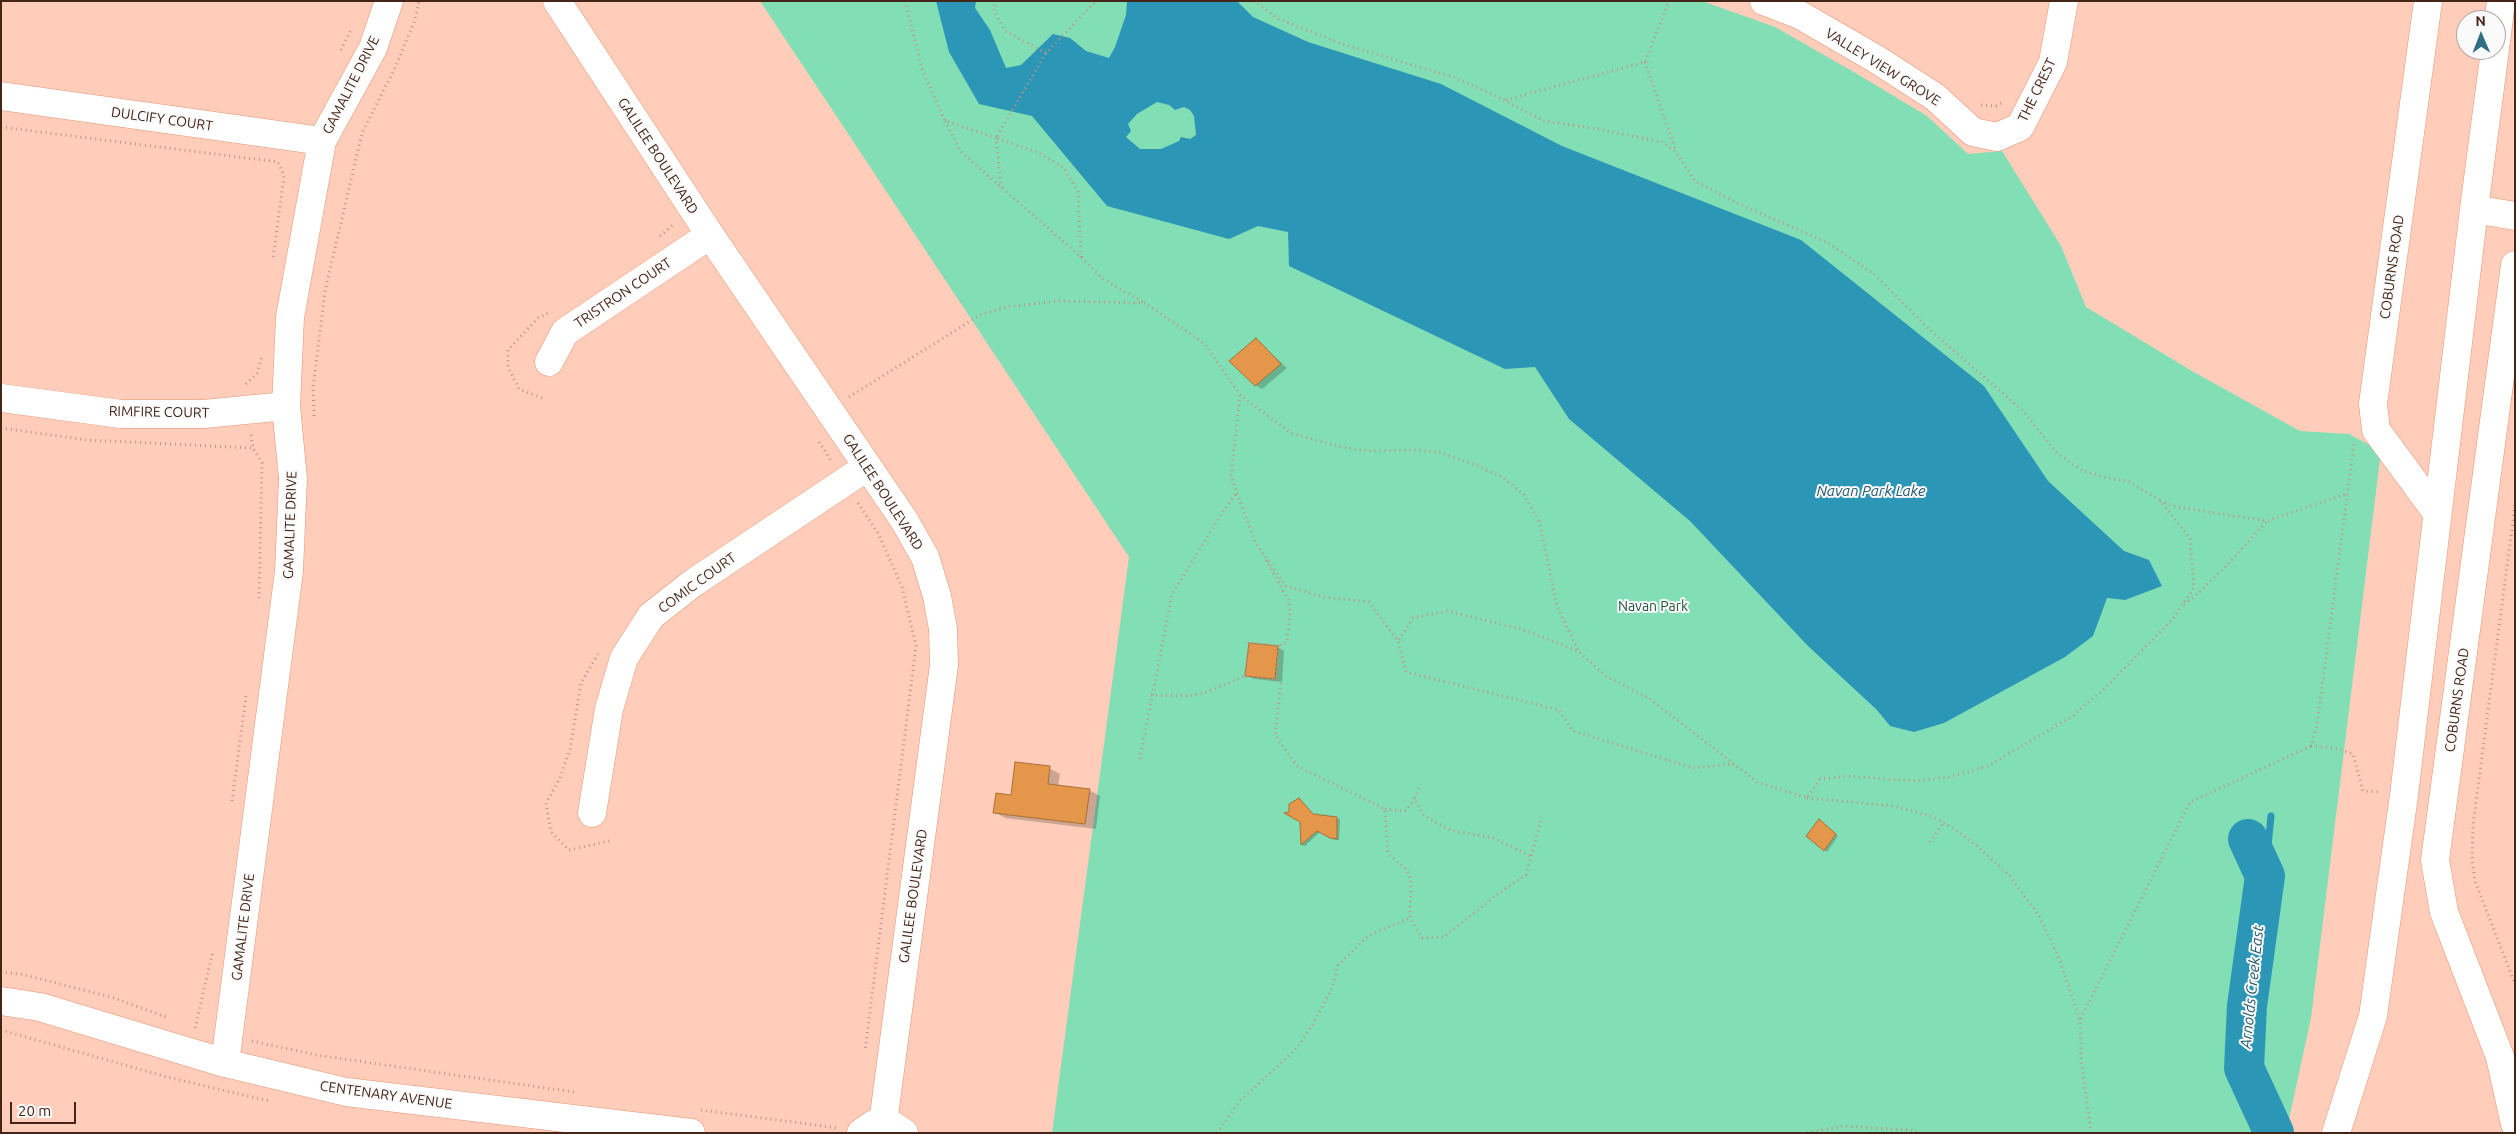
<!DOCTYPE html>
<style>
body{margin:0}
#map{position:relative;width:2516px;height:1134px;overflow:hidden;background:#ffcdb9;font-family:Ubuntu,sans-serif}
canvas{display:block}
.frame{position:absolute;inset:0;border:2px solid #442518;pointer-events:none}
.north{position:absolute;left:2456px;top:10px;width:50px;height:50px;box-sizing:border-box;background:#fafafa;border:1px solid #b1a5a0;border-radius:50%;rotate:359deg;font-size:14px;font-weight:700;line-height:20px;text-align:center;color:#442518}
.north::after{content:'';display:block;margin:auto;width:18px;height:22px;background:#2f6e83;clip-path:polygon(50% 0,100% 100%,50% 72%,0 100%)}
.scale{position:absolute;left:10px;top:1102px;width:66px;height:22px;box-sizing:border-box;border:2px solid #442518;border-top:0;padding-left:6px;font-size:15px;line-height:18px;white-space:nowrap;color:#442518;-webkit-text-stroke:4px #fafafa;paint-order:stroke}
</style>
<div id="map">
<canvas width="2516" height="1134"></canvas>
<div class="frame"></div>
<div class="north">N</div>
<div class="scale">20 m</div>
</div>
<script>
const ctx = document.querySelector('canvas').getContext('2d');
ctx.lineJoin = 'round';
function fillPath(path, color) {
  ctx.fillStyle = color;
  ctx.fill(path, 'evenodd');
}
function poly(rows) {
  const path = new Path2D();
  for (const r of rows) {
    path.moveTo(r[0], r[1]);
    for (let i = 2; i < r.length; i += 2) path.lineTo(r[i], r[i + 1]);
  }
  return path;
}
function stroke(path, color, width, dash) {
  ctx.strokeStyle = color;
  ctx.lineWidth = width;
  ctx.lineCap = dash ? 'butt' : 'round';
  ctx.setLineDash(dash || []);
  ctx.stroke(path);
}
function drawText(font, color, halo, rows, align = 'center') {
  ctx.font = font + ' Ubuntu,sans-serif';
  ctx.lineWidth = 4;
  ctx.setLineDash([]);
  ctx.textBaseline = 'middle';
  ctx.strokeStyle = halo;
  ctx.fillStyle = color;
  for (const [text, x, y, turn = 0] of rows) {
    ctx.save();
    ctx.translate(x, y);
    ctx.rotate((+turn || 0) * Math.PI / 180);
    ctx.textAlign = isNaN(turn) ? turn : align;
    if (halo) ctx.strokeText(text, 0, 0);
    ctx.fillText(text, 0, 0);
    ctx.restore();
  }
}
const green = poly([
 [760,1,1702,1,1775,27,1859,75,1927,116,1968,154,2002,151,2061,246,2086,307,2192,371,2300,431,2349,434,2381,451,2311,1018,2286,1133,1052,1133,1129,557]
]);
const water = poly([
 [936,1,976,1,975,8,990,30,1006,68,1021,65,1053,34,1070,38,1086,51,1109,58,1115,47,1126,15,1127,1,1237,1,1253,17,1308,42,1441,84,1562,146,1801,240,1984,386,2048,481,2124,551,2149,560,2162,586,2125,600,2107,598,2093,636,2065,657,1944,723,1914,732,1890,726,1877,710,1808,646,1690,521,1569,419,1535,367,1505,369,1289,266,1288,232,1258,226,1229,239,1107,206,1032,116,979,104,949,52],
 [1157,102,1169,105,1175,110,1184,107,1190,110,1194,116,1196,135,1190,139,1181,137,1179,141,1161,149,1140,149,1126,137,1131,131,1128,124,1137,114]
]);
const shadow = poly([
 [1256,340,1287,368,1262,389,1255,385],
 [1277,647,1284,651,1282,682,1254,679,1247,676],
 [1049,768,1060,774,1058,786,1089,790,1100,796,1096,829,1005,818,995,812],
 [1314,816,1340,819,1339,840,1335,840,1320,832,1305,846,1302,845,1301,821],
 [1822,823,1838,836,1827,852,1808,836]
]);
const stream = poly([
 [2265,876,2271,816]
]);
const river = poly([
 [2248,839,2265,876,2247,1006,2244,1068,2274,1133]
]);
const building = poly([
 [1256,338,1281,364,1255,386,1229,361,1256,338],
 [1249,643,1278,646,1275,679,1245,676,1249,643],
 [1015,762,1050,766,1048,784,1090,789,1085,824,993,813,996,793,1011,795,1015,762],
 [1299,798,1313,814,1337,817,1337,839,1333,838,1332,839,1317,831,1301,845,1300,822,1284,813,1289,812,1289,804,1299,798],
 [1819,819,1836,834,1824,851,1806,836,1819,819]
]);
const path = poly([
 [905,1,922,69,945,121,996,138,1001,188],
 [998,1,993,8,1005,31,1046,53],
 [1254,1,1279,19,1342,44,1453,77,1496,96,1544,121,1592,128,1662,142,1676,152,1695,181,1735,202,1828,243,1874,274,1929,329,2022,410,2057,453,2083,471,2112,479,2128,481,2159,500,2190,538,2194,588,2172,620,2104,689,2071,717,1988,766,1950,777,1913,781,1847,776,1820,779,1807,798,1757,782,1650,699,1606,676,1578,651,1521,629,1447,611,1413,618,1398,641],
 [341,50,351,29],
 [1645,62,1676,151],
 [1506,100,1645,62,1669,1],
 [1981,105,1996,106,2004,102],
 [945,121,961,152,1081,257,1103,279,1143,302],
 [1,127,278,162,284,176,273,258],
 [660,236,674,224],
 [1081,257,1078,191,1063,167,1037,152,996,138,1046,53,1096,1],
 [246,384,257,373,262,356],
 [1240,395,1231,477,1255,542,1286,586,1324,597,1369,602,1398,641,1406,672,1559,710,1573,731,1693,768,1734,764],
 [849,397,980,315,1006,307,1059,301,1145,303,1205,344,1240,395,1291,433,1341,447,1368,451,1418,450,1438,452,1473,464,1502,477,1524,495,1539,521,1557,606,1578,650],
 [542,398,519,389,508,367,508,350,538,318,548,313],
 [314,416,313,389,325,291,362,133,394,70,415,20,419,1],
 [1,428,87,440,253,448],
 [251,435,253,448,262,463,259,598],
 [819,442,832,462],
 [2160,501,2177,507,2267,521,2346,494],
 [858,503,878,533,902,587,916,646,865,1051],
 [2515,505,2473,825,2472,859,2475,881,2515,984],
 [1266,560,1289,601,1290,612,1287,642,1281,644,1278,680,1281,683,1275,735,1297,766,1385,809,1388,854,1407,870,1411,881,1410,918,1422,938,1444,937,1499,893,1526,875,1542,817],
 [2184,604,2193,598,2228,564,2266,522],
 [598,654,581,683,570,749,560,778,546,803,551,832,569,850,609,841],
 [1151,695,1190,696,1207,692,1245,676,1275,679,1278,646,1249,643,1245,676],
 [2311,746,2335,748,2353,754,2363,791,2381,792],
 [1140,759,1172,594,1222,513,1236,494],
 [1419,788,1414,799,1424,816,1450,830,1493,838,1532,857],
 [1807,798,1894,806,1931,816,1953,828,1977,846,2010,876,2039,916,2059,958,2080,1020],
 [232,801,246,696],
 [1385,809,1406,811,1414,799],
 [1930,842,1943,823],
 [1,972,25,975,111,997,169,1018],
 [195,1028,213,951],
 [1,1030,167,1077,269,1101],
 [252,1041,316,1055,574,1092],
 [701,1110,839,1128],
 [1217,1133,1240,1101,1297,1048,1313,1024,1332,988,1338,965,1369,935,1410,918],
 [1807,1133,1844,1126,1911,1130,1919,1133],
 [2091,1133,2081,1059,2080,1020,2190,802,2311,746,2317,725,2354,443]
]);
const minor = poly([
 [557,1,710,235,904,520,925,557,937,596,943,629,944,665,883,1123],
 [1764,1,1800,15,1876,59,1935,97,1973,132,1997,137,2020,127,2053,62,2064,1],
 [2428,1,2373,404,2376,430,2437,513],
 [2496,42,2501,1],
 [1,96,322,141],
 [2474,209,2515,216],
 [2515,265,2435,860,2444,912,2500,1057,2515,1124],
 [549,362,565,332,710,235],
 [1,398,121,414,204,414,286,406],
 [592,813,609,709,624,658,651,616,693,583,867,467],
 [1,1001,40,1007,225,1063,346,1092,691,1133],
 [225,1063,289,571,293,479,286,406,290,317,322,141,373,48,389,1],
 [861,1133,874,1124,883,1123,892,1125,904,1133],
 [2336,1133,2373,1016,2404,795,2474,209,2495,50]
]);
const streetNames = [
 ["VALLEY VIEW GROVE",1883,67,32],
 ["GAMALITE DRIVE",351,85,-63],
 ["THE CREST",2037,90,-64],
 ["DULCIFY COURT",162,119,8],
 ["GALILEE BOULEVARD",658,156,57],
 ["COBURNS ROAD",2392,267,-82],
 ["TRISTRON COURT",623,293,-34],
 ["RIMFIRE COURT",159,412,1],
 ["GALILEE BOULEVARD",883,492,57],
 ["GAMALITE DRIVE",290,525,-88],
 ["COMIC COURT",697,583,-36],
 ["COBURNS ROAD",2457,700,-82],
 ["GALILEE BOULEVARD",913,896,-82],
 ["GAMALITE DRIVE",243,927,-83],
 ["CENTENARY AVENUE",386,1095,8]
];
const parkNames = [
 ["Navan Park",1653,606]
];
const waterNames = [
 ["Navan Park Lake",1871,491],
 ["Arnolds Creek East",2252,987,-84]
];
fillPath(green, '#82dfb5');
fillPath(water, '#2c96b7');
fillPath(shadow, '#0003');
stroke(stream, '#2c96b7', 7);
stroke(river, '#2c96b7', 40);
fillPath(building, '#e4974a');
stroke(building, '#a96f34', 1);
stroke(minor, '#e39574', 29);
stroke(path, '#c09483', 3, [1, 4]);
stroke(minor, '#fff', 28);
drawText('14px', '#442518', '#fafafa', streetNames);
drawText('14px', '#20513c', '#fafafa', parkNames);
drawText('italic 15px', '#23596c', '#fafafa', waterNames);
</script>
